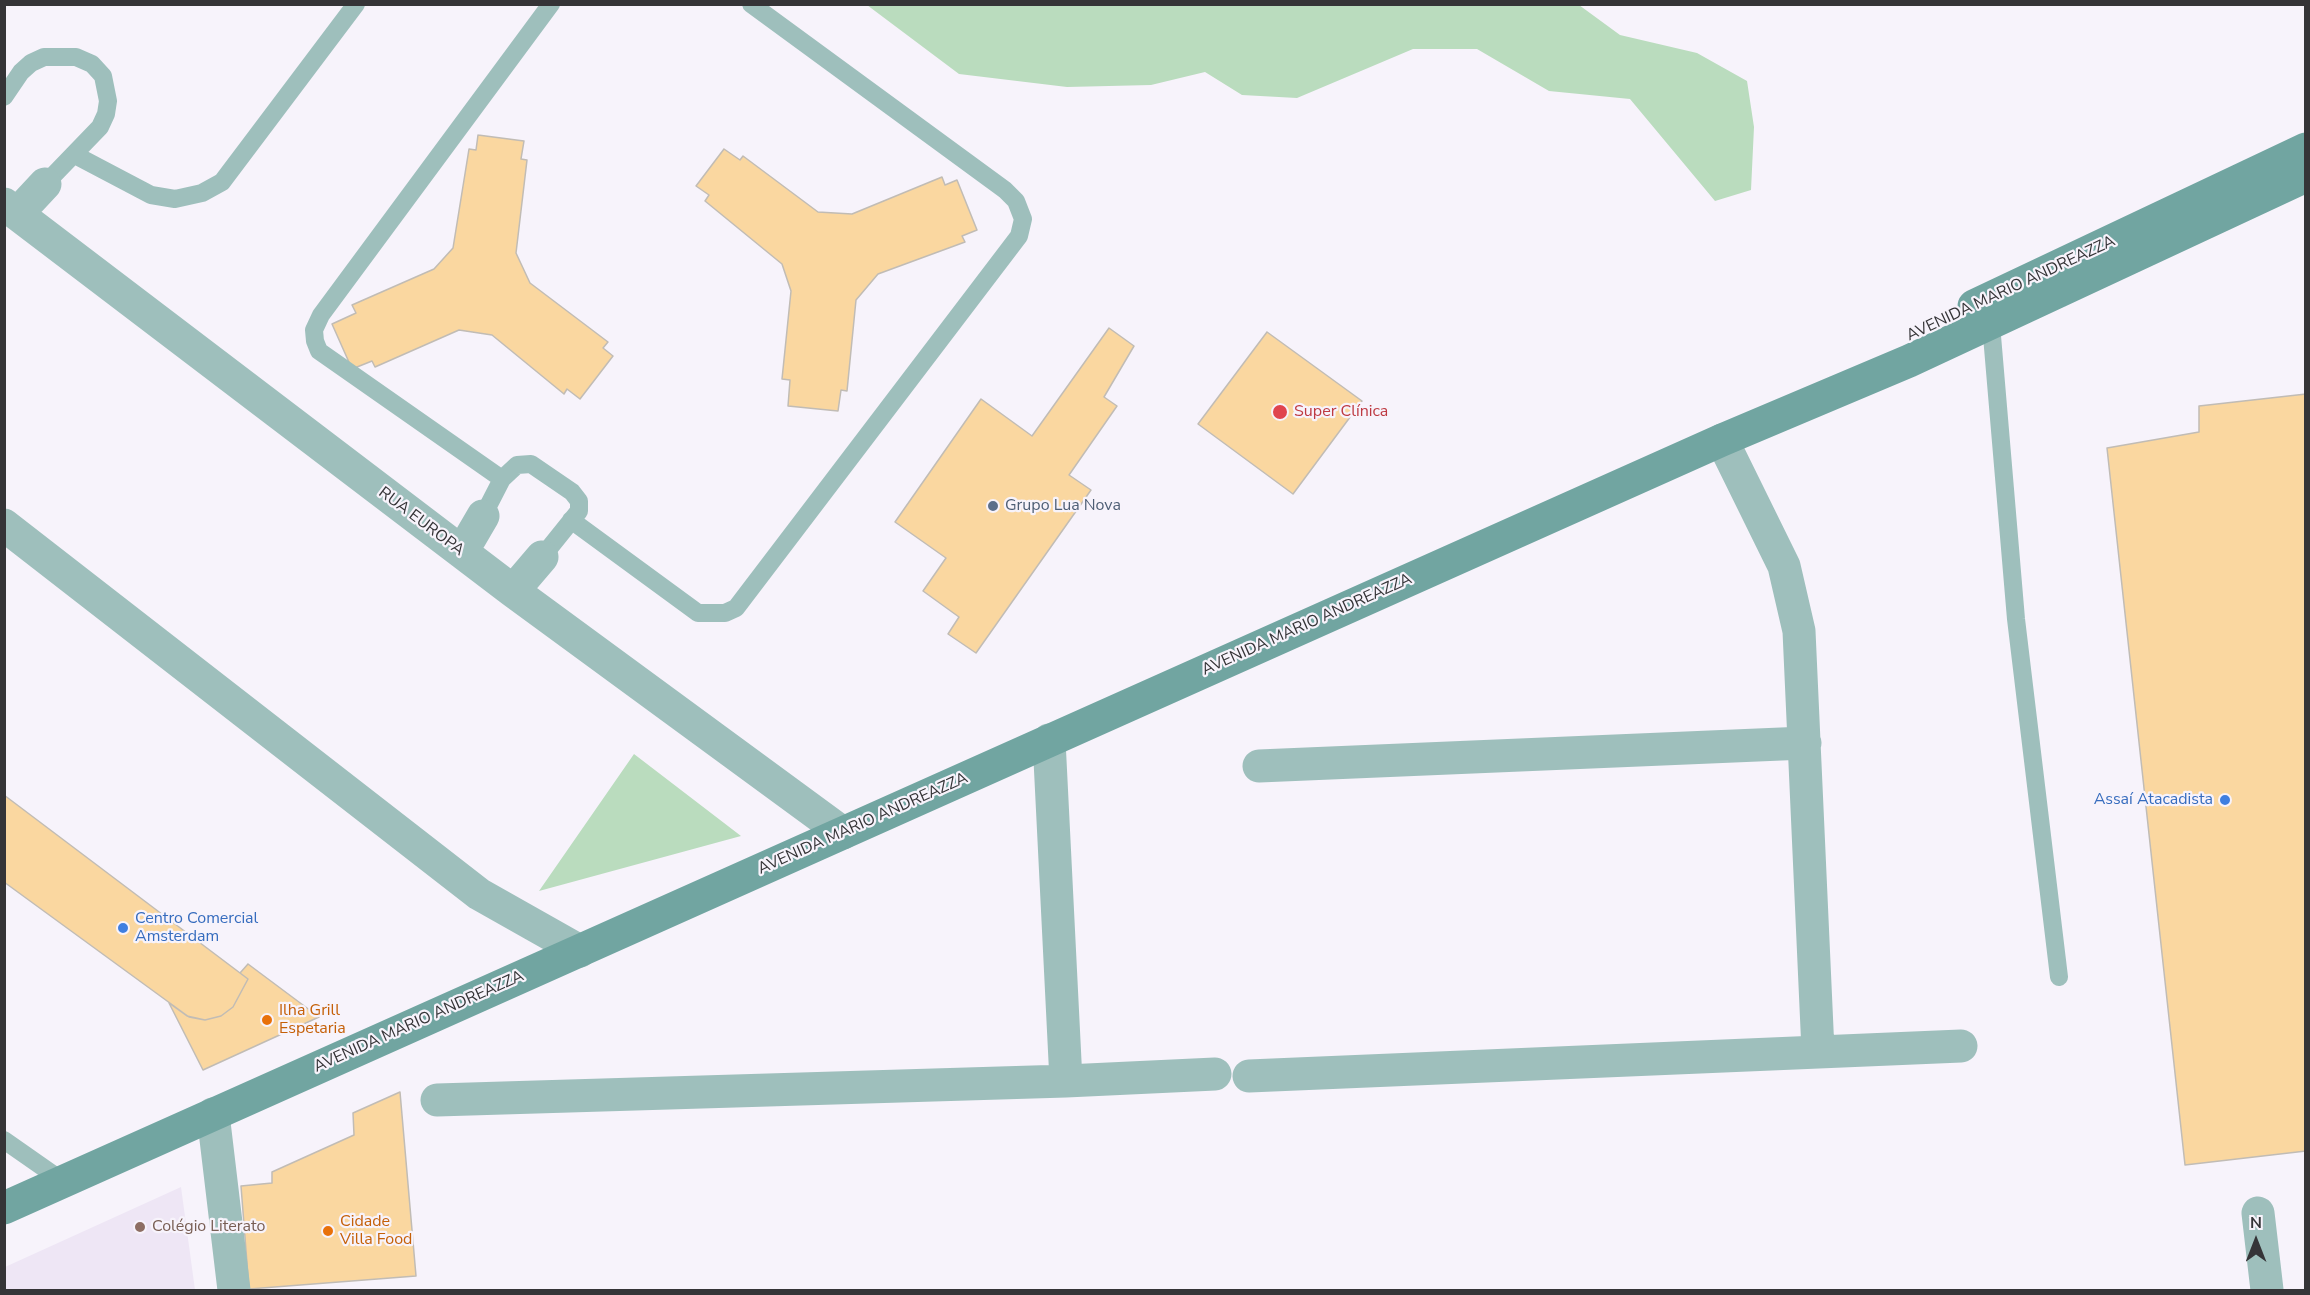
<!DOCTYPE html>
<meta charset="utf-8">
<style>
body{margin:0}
#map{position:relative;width:2310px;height:1295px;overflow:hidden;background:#f7f3fb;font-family:"Nunito Sans",sans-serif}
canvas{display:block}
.frame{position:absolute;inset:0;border:6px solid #353437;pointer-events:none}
.north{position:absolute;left:2226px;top:1211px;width:60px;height:60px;-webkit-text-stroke:4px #f7f3fb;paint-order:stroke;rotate:0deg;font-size:16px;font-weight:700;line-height:24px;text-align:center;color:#353437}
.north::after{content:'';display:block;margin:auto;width:21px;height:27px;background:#353437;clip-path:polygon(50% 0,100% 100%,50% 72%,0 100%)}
</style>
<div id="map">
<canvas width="2310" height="1295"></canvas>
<div class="frame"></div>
<div class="north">N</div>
</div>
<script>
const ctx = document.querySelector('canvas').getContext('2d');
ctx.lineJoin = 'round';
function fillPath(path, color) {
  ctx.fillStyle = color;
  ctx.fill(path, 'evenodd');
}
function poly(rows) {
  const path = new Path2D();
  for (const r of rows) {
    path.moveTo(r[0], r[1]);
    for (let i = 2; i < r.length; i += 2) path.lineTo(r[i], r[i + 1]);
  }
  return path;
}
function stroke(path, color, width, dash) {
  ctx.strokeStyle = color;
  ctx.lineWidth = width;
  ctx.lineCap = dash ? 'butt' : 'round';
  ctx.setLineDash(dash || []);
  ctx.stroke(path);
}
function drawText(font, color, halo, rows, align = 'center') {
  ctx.font = font + ' "Nunito Sans",sans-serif';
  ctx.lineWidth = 4.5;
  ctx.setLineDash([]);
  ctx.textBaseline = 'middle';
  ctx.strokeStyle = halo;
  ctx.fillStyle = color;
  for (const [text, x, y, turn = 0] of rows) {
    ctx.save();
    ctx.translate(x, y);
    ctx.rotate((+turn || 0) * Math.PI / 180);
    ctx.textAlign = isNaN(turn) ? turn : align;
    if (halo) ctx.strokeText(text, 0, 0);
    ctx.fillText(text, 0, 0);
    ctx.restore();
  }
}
const built = poly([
 [181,1187,195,1290,5,1290,5,1267]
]);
const green = poly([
 [867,5,1579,5,1620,35,1697,53,1747,81,1754,127,1751,190,1715,201,1630,99,1549,91,1477,49,1413,49,1297,98,1242,95,1205,72,1151,85,1067,87,959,74],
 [634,754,741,836,539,891]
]);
const building = poly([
 [478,135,524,141,521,159,527,160,516,253,530,283,608,342,603,348,613,356,580,399,567,389,564,394,492,335,459,330,375,367,372,361,352,369,332,324,356,313,352,305,434,269,453,248,469,149,476,150,478,135],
 [724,149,740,160,743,156,818,212,852,214,942,177,945,185,957,180,977,230,962,236,965,242,878,274,856,300,847,391,841,390,838,411,788,406,790,380,782,379,791,291,782,264,705,201,709,195,696,186,724,149],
 [1109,328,1134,346,1104,397,1117,406,1069,475,1091,490,976,653,948,634,959,617,923,591,946,558,895,522,981,399,1032,436,1109,328],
 [1267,332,1362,401,1293,494,1198,424,1267,332],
 [2306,394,2306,1151,2185,1165,2107,448,2199,432,2199,406,2306,394],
 [4,795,248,979,233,1007,221,1016,205,1020,189,1017,4,882,4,795],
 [248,964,319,1017,203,1070,169,1003,187,1016,205,1020,221,1016,233,1007,248,979,240,973,248,964],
 [400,1092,416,1276,249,1289,241,1186,272,1183,272,1172,354,1135,353,1113,400,1092]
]);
const service = poly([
 [4,97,21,72,31,63,44,57,76,57,92,64,103,76,108,101,106,114,100,127,45,184],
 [75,155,151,195,175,199,202,193,222,182,356,4],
 [1993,317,1991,324,2016,619,2059,977],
 [502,479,319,351,315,341,314,330,321,315,551,4],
 [483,516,502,479,517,465,531,464,572,492,579,501,579,511,542,557],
 [571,520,698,613,725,613,736,608,1019,236,1023,219,1016,201,1005,190,751,4],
 [4,1140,64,1182]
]);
const minor = poly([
 [4,204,513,591,843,833],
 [17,214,45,184],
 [1722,440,1784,566,1799,631,1818,1051],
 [4,525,479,894,580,951],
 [462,552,483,516],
 [513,591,542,557],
 [1049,740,1066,1081],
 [1259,766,1805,743],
 [1249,1076,1961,1046],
 [437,1100,1066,1081,1215,1074],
 [2258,1213,2267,1290]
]);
const tertiary = poly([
 [213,1114,234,1290]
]);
const secondary = poly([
 [1974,306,2306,149],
 [4,1208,1722,440,1909,361,2306,176]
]);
const markers = [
 [1280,412,8,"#e0444e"],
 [993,506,6,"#5c6f8a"],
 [2225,800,6,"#3f7fe0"],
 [123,928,6,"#3f7fe0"],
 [267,1020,6,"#e8710a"],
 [140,1227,6,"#8d6e63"],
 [328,1231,6,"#e8710a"]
];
const streetNames = [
 ["AVENIDA MARIO ANDREAZZA",2011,289,-25],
 ["RUA EUROPA",421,522,37],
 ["AVENIDA MARIO ANDREAZZA",1307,625,-24],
 ["AVENIDA MARIO ANDREAZZA",863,824,-24],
 ["AVENIDA MARIO ANDREAZZA",419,1022,-24]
];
const healthNames = [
 ["Super Clínica",1294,412]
];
const serviceNames = [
 ["Grupo Lua Nova",1005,506]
];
const shopNames = [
 ["Assaí Atacadista",2213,800],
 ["Centro Comercial",135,919,"left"],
 ["Amsterdam",135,937,"left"]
];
const foodNames = [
 ["Ilha Grill",279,1011],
 ["Espetaria",279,1029],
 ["Cidade",340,1222],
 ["Villa Food",340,1240]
];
const educationNames = [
 ["Colégio Literato",152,1227]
];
fillPath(built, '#eee6f5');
fillPath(green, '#badcbe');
fillPath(building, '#fad7a0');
stroke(building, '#c1bcb5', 1.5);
stroke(service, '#9ebfbc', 18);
stroke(minor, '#9ebfbc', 33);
stroke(tertiary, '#9ebfbc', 33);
stroke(secondary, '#71a5a1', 33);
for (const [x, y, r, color] of markers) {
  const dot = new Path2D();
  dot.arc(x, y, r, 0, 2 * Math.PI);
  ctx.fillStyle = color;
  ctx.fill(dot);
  stroke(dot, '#f7f3fb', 2);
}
drawText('16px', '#353437', '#f7f3fb', streetNames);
drawText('16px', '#be3a42', '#f7f3fb', healthNames, 'left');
drawText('16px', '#4e5e75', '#f7f3fb', serviceNames, 'left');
drawText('16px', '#366cbe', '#f7f3fb', shopNames, 'right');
drawText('16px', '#c56008', '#f7f3fb', foodNames, 'left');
drawText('16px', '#785e54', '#f7f3fb', educationNames, 'left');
</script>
